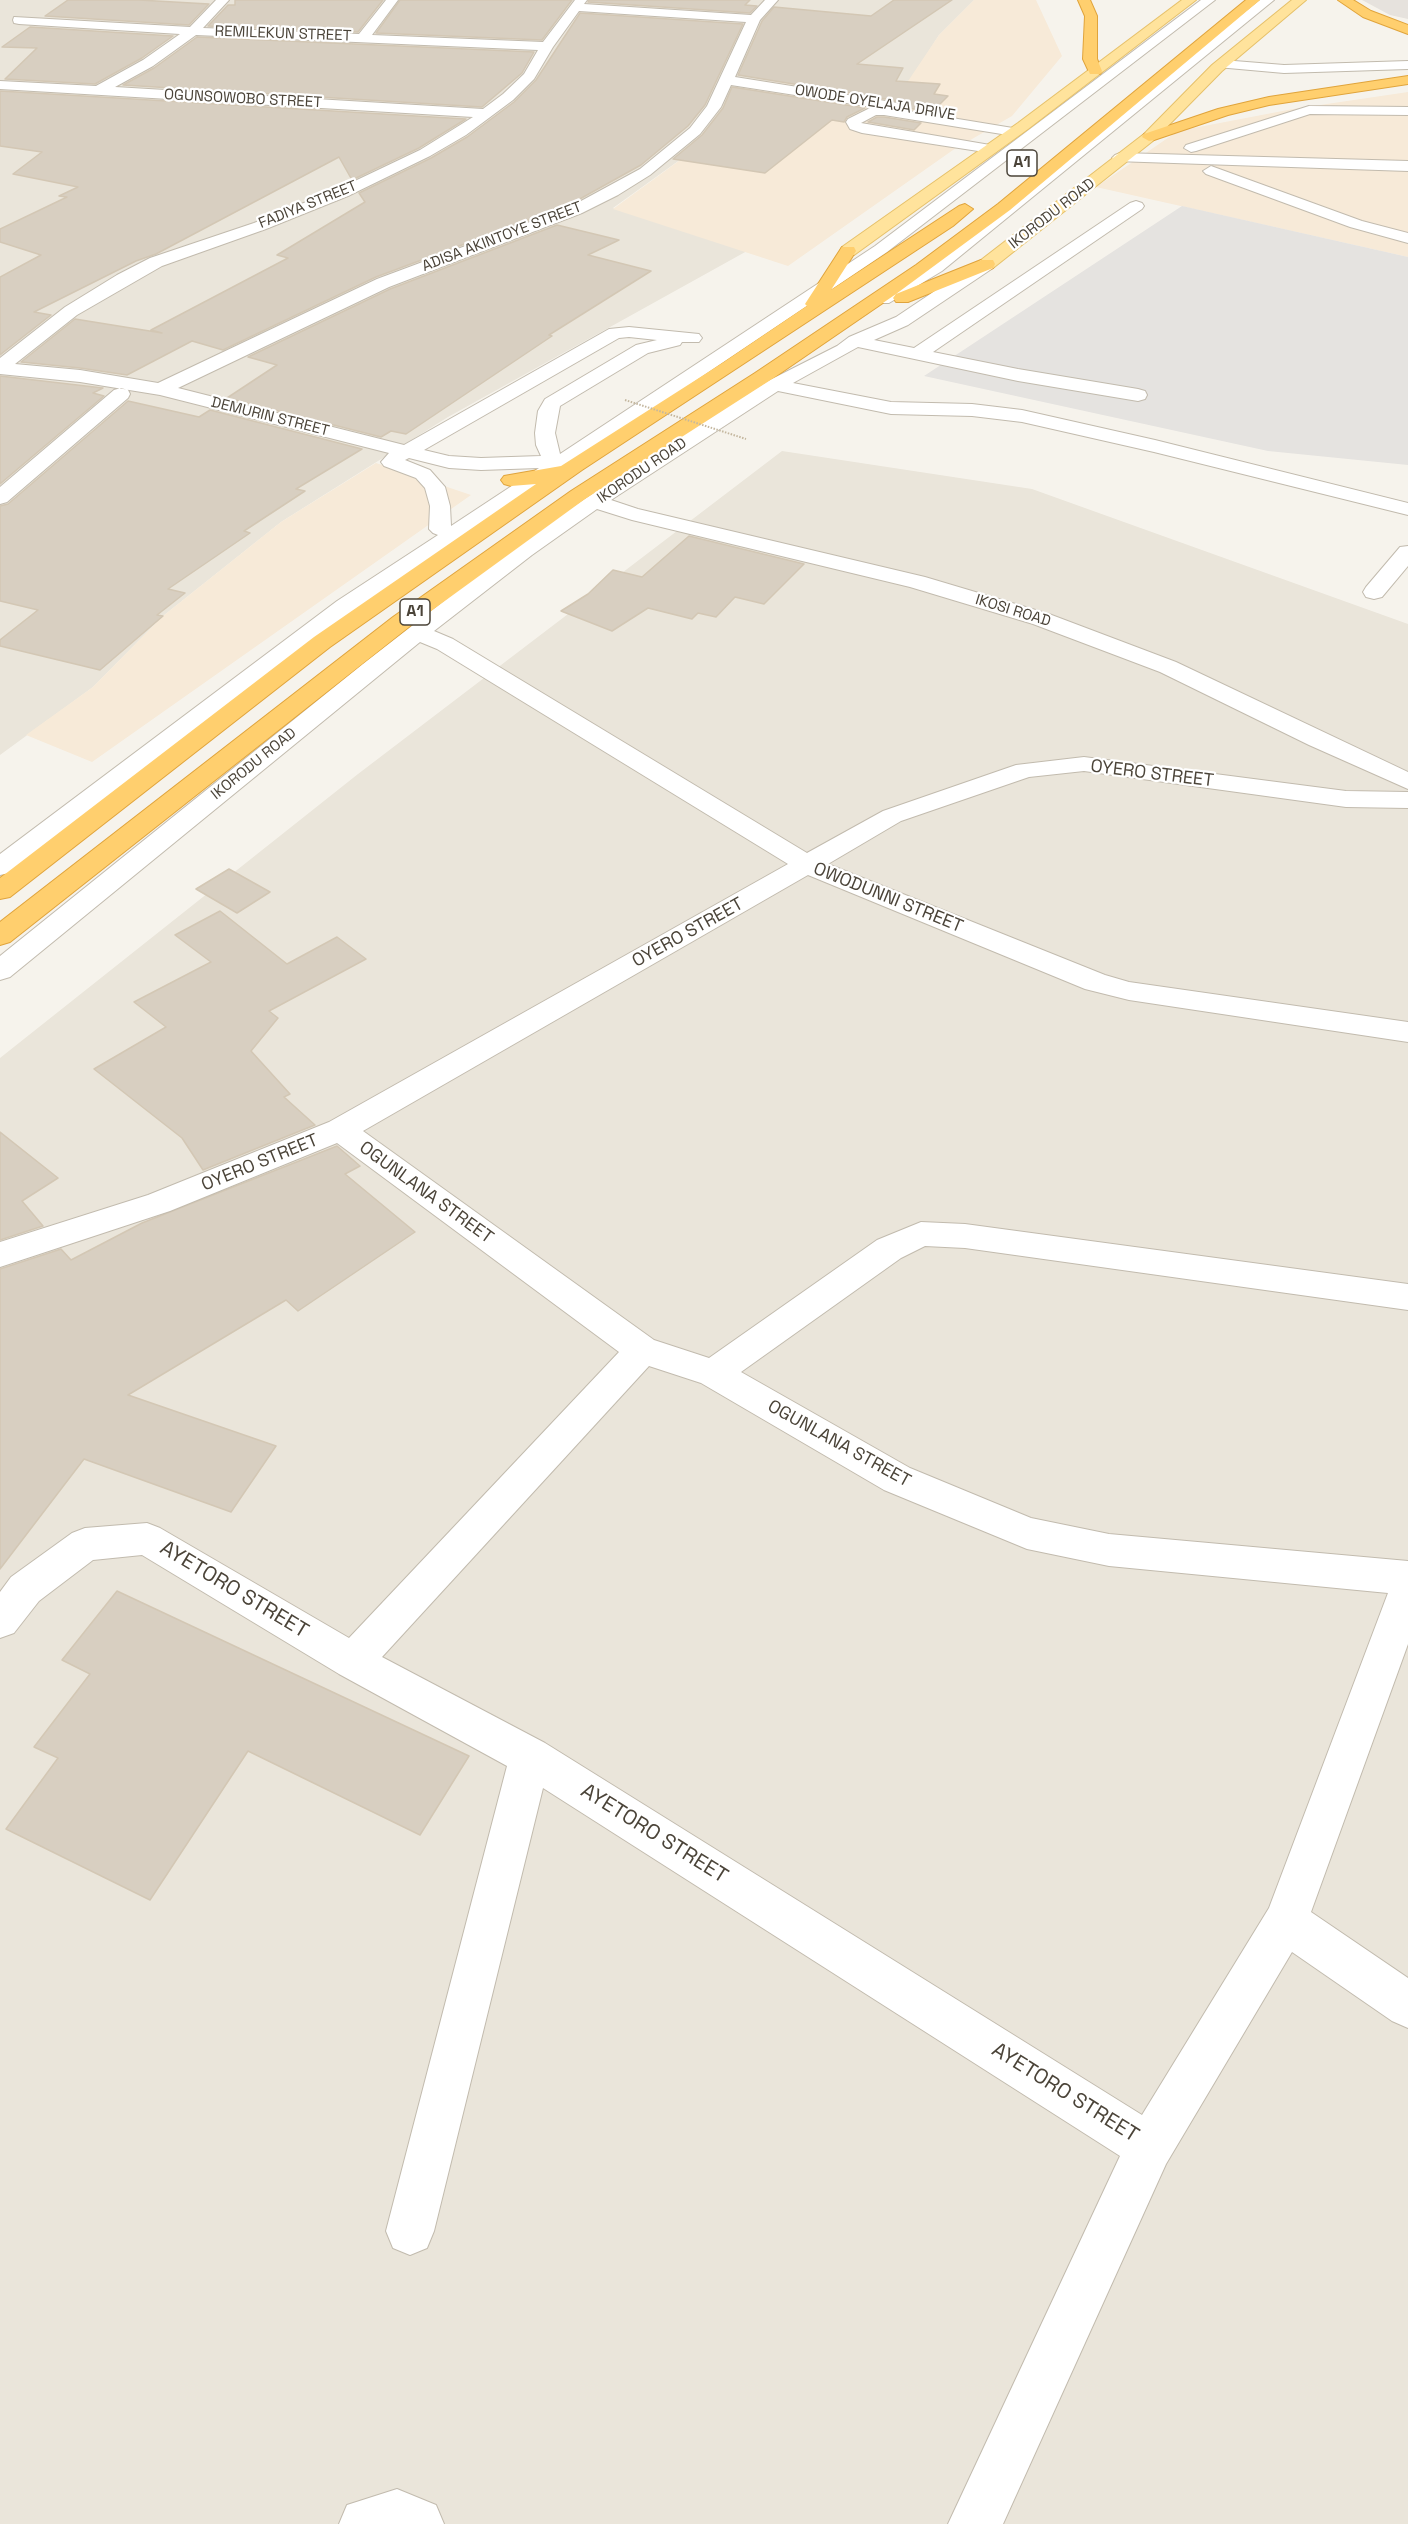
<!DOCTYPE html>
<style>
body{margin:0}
canvas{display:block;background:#f6f3ec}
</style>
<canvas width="1408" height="2524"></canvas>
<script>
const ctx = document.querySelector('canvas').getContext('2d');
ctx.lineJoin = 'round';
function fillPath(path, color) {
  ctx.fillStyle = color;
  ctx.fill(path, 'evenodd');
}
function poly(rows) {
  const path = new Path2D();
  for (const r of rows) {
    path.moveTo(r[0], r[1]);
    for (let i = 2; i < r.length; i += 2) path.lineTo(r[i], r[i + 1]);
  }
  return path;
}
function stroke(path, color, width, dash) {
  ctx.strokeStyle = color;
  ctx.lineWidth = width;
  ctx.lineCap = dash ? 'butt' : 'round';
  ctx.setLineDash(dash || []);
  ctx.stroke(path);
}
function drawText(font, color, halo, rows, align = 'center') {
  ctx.font = font + ' "Space Grotesk",sans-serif';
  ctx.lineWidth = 4.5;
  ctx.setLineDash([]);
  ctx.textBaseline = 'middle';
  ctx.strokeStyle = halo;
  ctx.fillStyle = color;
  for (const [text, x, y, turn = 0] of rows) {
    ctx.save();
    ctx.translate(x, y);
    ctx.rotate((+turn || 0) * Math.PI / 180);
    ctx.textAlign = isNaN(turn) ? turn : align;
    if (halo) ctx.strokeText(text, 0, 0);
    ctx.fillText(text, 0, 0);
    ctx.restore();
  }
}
const residential = poly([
 [0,0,974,0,939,35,901,94,713,136,613,208,747,251,448,417,281,522,163,616,93,687,0,755],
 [782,451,1032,489,1408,624,1408,2524,0,2524,0,1058,358,774]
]);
const commercial = poly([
 [974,0,1036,0,1062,56,1012,116,953,150,788,266,613,209,713,136,752,79,896,99,939,35],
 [1408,92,1408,257,1096,187,1178,131,1293,109],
 [376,463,471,495,92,762,26,735,93,687,163,616,281,522]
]);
const industrial = poly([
 [1362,0,1408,0,1408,19,1390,15]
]);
const parking = poly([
 [1182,206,1408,257,1408,465,1268,451,924,376]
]);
const building = poly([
 [68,0,139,0,209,4,189,25,45,16,68,0],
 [235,0,383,0,358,32,208,26,228,5,235,5,235,0],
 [400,0,572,0,542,40,376,33,400,0],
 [589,0,750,0,745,5,757,6,750,13,588,2,589,0],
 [894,0,952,0,857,64,903,68,896,81,940,84,934,94,948,96,932,112,901,107,899,102,892,100,738,75,762,21,774,7,871,16,894,0],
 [580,13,743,24,705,105,688,126,641,165,569,205,376,277,223,350,192,341,127,375,80,368,21,362,75,319,162,333,151,330,288,258,277,255,365,202,359,193,431,158,467,137,514,102,536,80,580,13],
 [30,27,173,36,142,58,95,84,5,79,37,48,2,47,30,27],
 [197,37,534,52,522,73,482,107,123,85,154,68,197,37],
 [732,87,865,108,847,117,844,122,832,120,765,173,673,159,702,135,723,108,732,87],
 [0,91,466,119,419,148,352,180,339,157,156,254,136,261,34,312,51,315,0,355,0,277,41,255,0,242,0,229,67,197,59,196,78,187,13,174,42,152,0,146,0,91],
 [877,117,884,117,921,123,914,130,868,122,877,117],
 [557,225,619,240,588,255,651,271,549,335,552,336,406,434,391,431,381,437,227,398,277,365,248,357,390,289,557,225],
 [0,376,103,388,93,393,104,396,0,484,0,376],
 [128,401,199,417,210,410,362,449,296,489,305,491,244,531,250,533,168,589,185,593,157,615,163,616,100,670,0,646,0,640,38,610,0,601,0,506,8,504,128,401],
 [689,536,804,564,764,604,735,597,716,617,698,613,692,619,648,608,612,631,561,611,588,594,613,570,642,577,689,536],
 [229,869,270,892,237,913,196,889,229,869],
 [220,911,287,964,337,937,366,959,269,1011,278,1018,251,1051,290,1094,284,1097,315,1125,203,1170,182,1138,94,1069,166,1027,134,1002,211,962,175,935,220,911],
 [0,1132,58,1178,22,1201,43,1226,0,1240,0,1132],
 [337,1146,360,1166,345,1174,415,1232,298,1311,286,1300,128,1395,276,1446,231,1512,84,1459,0,1569,0,1269,61,1249,71,1260,142,1223,337,1146],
 [117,1591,469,1756,420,1835,248,1751,150,1900,6,1829,58,1758,34,1747,90,1674,62,1660,117,1591]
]);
const minor = poly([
 [216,0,229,0,203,28,359,34,386,0,398,0,372,35,543,42,575,0,587,0,584,4,751,15,765,0,778,0,760,20,735,77,892,102,897,103,899,106,897,109,1019,129,1021,132,1019,135,1014,136,884,115,876,115,861,123,996,146,998,149,996,152,991,153,862,133,850,129,846,122,848,119,872,107,731,85,721,107,700,134,650,175,618,195,582,213,389,287,178,388,404,445,609,329,629,327,699,334,702,338,699,342,682,342,680,345,648,353,560,406,555,433,560,454,875,246,1201,0,1215,0,887,252,353,611,9,873,0,875,0,854,337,601,438,535,433,533,429,529,430,506,425,488,416,478,384,466,381,462,389,453,160,395,80,382,0,374,0,358,65,307,117,275,150,258,254,223,336,190,420,150,473,117,0,89,0,81,96,86,143,60,180,34,19,24,14,23,13,20,14,17,190,27,216,0],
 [579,11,746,22,707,106,690,128,640,169,570,207,377,279,158,383,80,370,15,364,77,315,162,266,266,229,348,196,430,156,466,135,513,100,534,79,553,47,579,11],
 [196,35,538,50,524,74,503,94,483,109,115,87,153,66,196,35],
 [629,337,657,340,636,345,545,399,538,411,535,433,536,445,541,456,481,458,449,456,424,450,619,338,629,337],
 [409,458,449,468,481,470,539,468,451,526,450,506,445,487,430,470,405,460,409,458],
 [1260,0,1274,0,942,271,889,303,877,303,874,299,877,295,930,263,1260,0],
 [1222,60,1284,65,1408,61,1408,69,1284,73,1217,67,1215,64,1222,60],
 [1309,106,1408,107,1408,115,1310,114,1196,151,1191,152,1184,148,1186,145,1309,106],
 [1120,153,1408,161,1408,171,1115,161,1112,158,1115,155,1120,153],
 [1211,166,1362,221,1408,233,1408,243,1350,227,1206,174,1203,171,1211,166],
 [1136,201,1142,203,1144,206,1142,209,933,352,1018,369,1138,389,1145,391,1147,395,1145,399,1138,401,1018,381,858,347,793,383,891,402,972,404,1022,410,1155,440,1408,503,1408,515,1154,452,1022,422,972,416,891,414,778,391,611,500,638,509,925,577,1049,614,1176,662,1408,772,1408,789,1309,745,1160,672,1033,624,910,587,632,520,597,509,532,555,434,631,453,639,807,853,883,811,1016,765,1084,757,1346,791,1408,792,1408,808,1346,807,1084,771,1029,777,901,821,828,864,1105,975,1129,982,1408,1022,1408,1042,1129,1000,1085,989,808,875,363,1131,654,1340,709,1358,877,1240,921,1222,965,1224,1408,1284,1408,1310,965,1248,925,1246,901,1258,741,1372,910,1468,1031,1518,1109,1534,1408,1561,1408,1644,1311,1912,1408,1978,1408,2028,1392,2021,1292,1952,1166,2164,1003,2524,948,2524,1120,2156,543,1788,434,2231,427,2248,410,2255,393,2248,386,2231,507,1766,339,1674,142,1555,93,1560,39,1601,14,1633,0,1638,0,1592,11,1577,72,1533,85,1528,147,1523,160,1528,349,1638,619,1352,337,1143,170,1211,0,1267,0,1242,148,1195,329,1122,788,864,437,649,420,642,10,977,0,980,0,956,363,664,516,545,649,456,768,381,837,346,849,337,896,317,981,260,993,260,995,264,993,268,908,325,874,340,914,348,1130,203,1136,201],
 [649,1366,701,1383,884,1490,1027,1549,1109,1566,1388,1593,1269,1908,1142,2115,545,1743,382,1657,649,1366],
 [121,388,128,390,130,394,128,398,7,502,0,504,0,487,114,390,121,388],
 [1408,546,1408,566,1382,597,1374,599,1366,597,1363,592,1366,587,1400,547,1408,546],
 [397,2489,436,2505,444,2524,339,2524,347,2505,397,2489]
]);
const major = poly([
 [1182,0,1196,0,1028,129,854,255,842,255,840,251,842,247,1018,123,1182,0],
 [1292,0,1306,0,1222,71,1154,140,993,268,981,268,979,264,981,260,1144,134,1212,65,1292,0]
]);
const highway = poly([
 [1078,0,1090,0,1097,16,1097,59,1102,71,1100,74,1090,74,1083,59,1085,16,1078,0],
 [1246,0,1260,0,1010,210,896,294,981,260,993,260,995,264,993,268,908,302,896,302,893,298,896,294,769,381,585,499,409,627,10,942,0,945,0,922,393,617,571,491,755,373,916,265,998,204,1246,0],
 [1338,0,1353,0,1371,11,1408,25,1408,34,1363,17,1338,0],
 [1408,76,1408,84,1269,105,1228,115,1154,140,1149,141,1142,137,1144,134,1218,109,1269,97,1408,76],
 [965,204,973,209,953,226,582,470,330,647,10,897,0,899,0,878,314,637,536,484,511,486,504,484,501,480,504,476,561,466,724,362,807,306,805,304,842,247,854,247,856,251,831,290,959,206,965,204]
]);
const pathBridge = poly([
 [625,400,746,439]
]);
const farStreetnames = [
 ["REMILEKUN STREET",283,34,2],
 ["OGUNSOWOBO STREET",243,99,3],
 ["OWODE OYELAJA DRIVE",875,103,9],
 ["FADIYA STREET",308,205,-22],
 ["IKORODU ROAD",1052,214,-38],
 ["ADISA AKINTOYE STREET",502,237,-21],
 ["DEMURIN STREET",270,417,14],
 ["IKORODU ROAD",642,471,-34],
 ["IKOSI ROAD",1013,611,17],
 ["IKORODU ROAD",254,764,-39]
];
const shields = [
 [1022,163,30],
 [415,612,30]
];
const shieldNames = [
 ["A1",1022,163],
 ["A1",415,612]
];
const streetNames = [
 ["OYERO STREET",1152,774,7],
 ["OWODUNNI STREET",888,898,22],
 ["OYERO STREET",688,933,-29],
 ["OYERO STREET",260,1163,-22],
 ["OGUNLANA STREET",426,1193,36],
 ["OGUNLANA STREET",839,1444,29]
];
const nearStreetnames = [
 ["AYETORO STREET",234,1590,31],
 ["AYETORO STREET",654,1834,32],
 ["AYETORO STREET",1065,2093,32]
];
fillPath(residential, '#eae5da');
fillPath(commercial, '#f7ead8');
fillPath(industrial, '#e6e2dd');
fillPath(parking, '#e5e3e0');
fillPath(building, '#d8cfc1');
stroke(building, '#d3c7b4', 1.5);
stroke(minor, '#c2bbae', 2);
stroke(major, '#e6c16a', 2);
stroke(highway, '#e0a43c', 2);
fillPath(minor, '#fff');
fillPath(major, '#ffe39c');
fillPath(highway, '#ffcf6e');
stroke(pathBridge, '#c4b79f', 2, [1.5, 1.5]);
drawText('15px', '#4b4439', '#fff', farStreetnames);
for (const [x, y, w] of shields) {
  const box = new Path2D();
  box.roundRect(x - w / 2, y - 13, w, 26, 4.5);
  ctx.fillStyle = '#fff';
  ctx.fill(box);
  stroke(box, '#4b4439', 1.5);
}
drawText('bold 16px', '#4b4439', null, shieldNames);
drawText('18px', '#4b4439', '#fff', streetNames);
drawText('21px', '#4b4439', '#fff', nearStreetnames);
</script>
